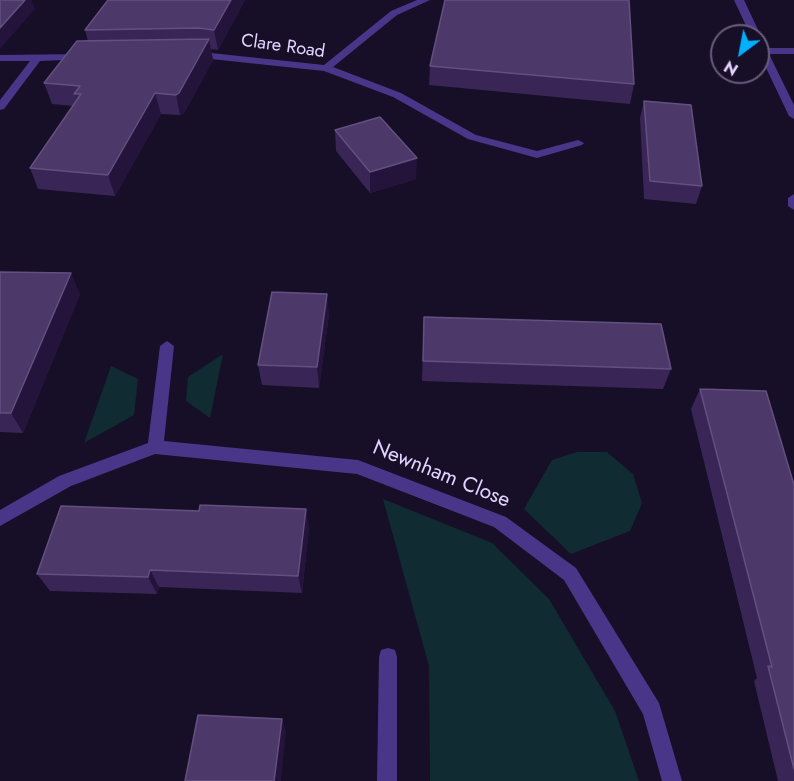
<!DOCTYPE html>
<style>
body{margin:0}
#map{position:relative;width:794px;height:781px;overflow:hidden;background:#170e27;font-family:Jost,sans-serif}
canvas{display:block}
.north{position:absolute;left:710px;top:24px;width:60px;height:60px;box-sizing:border-box;background:#170e27;border:2px solid #685d7d;border-radius:50%;rotate:212deg;font-size:16px;font-weight:700;line-height:24px;text-align:center;color:#e2d4ff}
.north::after{content:'';display:block;margin:auto;width:21px;height:27px;background:#00b0ff;clip-path:polygon(50% 0,100% 100%,50% 72%,0 100%)}
</style>
<div id="map">
<canvas width="794" height="781"></canvas>
<div class="north">N</div>
</div>
<script>
const ctx = document.querySelector('canvas').getContext('2d');
ctx.lineJoin = 'round';
function fillPath(path, color) {
  ctx.fillStyle = color;
  ctx.fill(path, 'evenodd');
}
function poly(rows) {
  const path = new Path2D();
  for (const r of rows) {
    path.moveTo(r[0], r[1]);
    for (let i = 2; i < r.length; i += 2) path.lineTo(r[i], r[i + 1]);
  }
  return path;
}
function stroke(path, color, width, dash) {
  ctx.strokeStyle = color;
  ctx.lineWidth = width;
  ctx.lineCap = dash ? 'butt' : 'round';
  ctx.setLineDash(dash || []);
  ctx.stroke(path);
}
function drawText(font, color, halo, rows, align = 'center') {
  ctx.font = font + ' Jost,sans-serif';
  ctx.lineWidth = 5;
  ctx.setLineDash([]);
  ctx.textBaseline = 'middle';
  ctx.strokeStyle = halo;
  ctx.fillStyle = color;
  for (const [text, x, y, turn = 0] of rows) {
    ctx.save();
    ctx.translate(x, y);
    ctx.rotate((+turn || 0) * Math.PI / 180);
    ctx.textAlign = isNaN(turn) ? turn : align;
    if (halo) ctx.strokeText(text, 0, 0);
    ctx.fillText(text, 0, 0);
    ctx.restore();
  }
}
const green = poly([
 [223,354,210,418,186,401,188,377],
 [111,366,138,379,134,415,84,443],
 [577,452,607,452,633,474,642,503,630,531,571,554,524,509,552,460],
 [383,499,492,543,549,599,615,711,639,781,430,781,429,666]
]);
const street = poly([
 [417,0,430,0,397,15,333,67,401,93,476,135,537,151,578,140,584,143,582,145,537,158,468,139,393,97,324,71,192,57,187,54,192,51,324,65,391,11,417,0],
 [734,0,744,0,761,36,759,38,766,48,794,48,794,54,769,54,794,105,794,119,789,116,758,51,758,36,751,36,734,0],
 [84,54,89,57,88,59,40,61,4,109,0,110,0,100,30,61,0,61,0,55,84,54],
 [794,194,794,210,788,206,788,198,794,194],
 [167,341,174,346,164,441,358,460,506,517,576,568,659,703,682,781,662,781,643,714,564,580,494,527,357,474,155,454,71,486,0,526,0,510,59,476,148,443,160,346,167,341],
 [388,648,395,650,397,657,397,781,377,781,379,657,381,650,388,648]
]);
const wall = poly([
 [245,0,218,50,211,49,213,60,184,113,180,115,161,114,115,196,38,189,30,168,73,106,52,104,44,83,88,41,85,30],
 [430,66,634,84,630,104,429,85],
 [644,101,702,186,696,204,644,199,640,118],
 [335,130,416,179,370,193,336,151],
 [0,272,80,294,23,433,0,432],
 [329,314,319,388,262,385,258,365],
 [424,317,671,369,663,389,422,381],
 [700,389,794,485,794,781,778,781,754,681,757,678,691,409],
 [309,527,302,593,159,587,157,594,50,591,37,574]
]);
const shadedWall = poly([
 [25,0,31,0,35,9,0,49,0,28],
 [231,0,245,0,218,50,214,30],
 [209,39,213,60,184,113,180,115,176,95],
 [155,93,161,114,115,196,108,175],
 [417,158,416,179,370,193,370,172],
 [71,273,80,294,23,433,11,413],
 [327,294,329,314,319,388,317,367],
 [306,509,309,527,302,593,298,576],
 [150,570,159,587,157,594,148,577],
 [282,719,286,732,281,781,274,781]
]);
const building = poly([
 [0,0,25,0,0,28,0,0],
 [108,0,231,0,214,30,198,28,85,30,108,0],
 [445,0,629,0,634,84,430,66,445,0],
 [209,39,179,93,176,95,155,93,108,175,30,168,81,94,74,94,80,86,44,83,77,41,209,39],
 [644,101,691,105,702,186,650,181,644,101],
 [380,117,417,158,370,172,335,130,380,117],
 [0,272,71,273,11,413,0,413,0,272],
 [272,292,327,294,317,367,258,365,272,292],
 [424,317,661,324,671,369,423,361,424,317],
 [700,389,766,391,794,485,794,769,768,666,772,667,700,389],
 [200,505,306,509,298,576,150,570,148,577,37,574,61,506,199,511,200,505],
 [198,715,282,719,274,781,185,781,198,715]
]);
const farStreetnames = [
 ["Clare Road",283,47,8]
];
const streetNames = [
 ["Newnham Close",441,475,22]
];
fillPath(green, '#102c32');
fillPath(street, '#4a3689');
fillPath(wall, '#3a2557');
fillPath(shadedWall, '#24143c');
fillPath(building, '#4c3869');
stroke(building, '#635080', 1.5);
drawText('18px', '#e2d4ff', '#170e27', farStreetnames);
drawText('21px', '#e2d4ff', '#170e27', streetNames);
</script>
